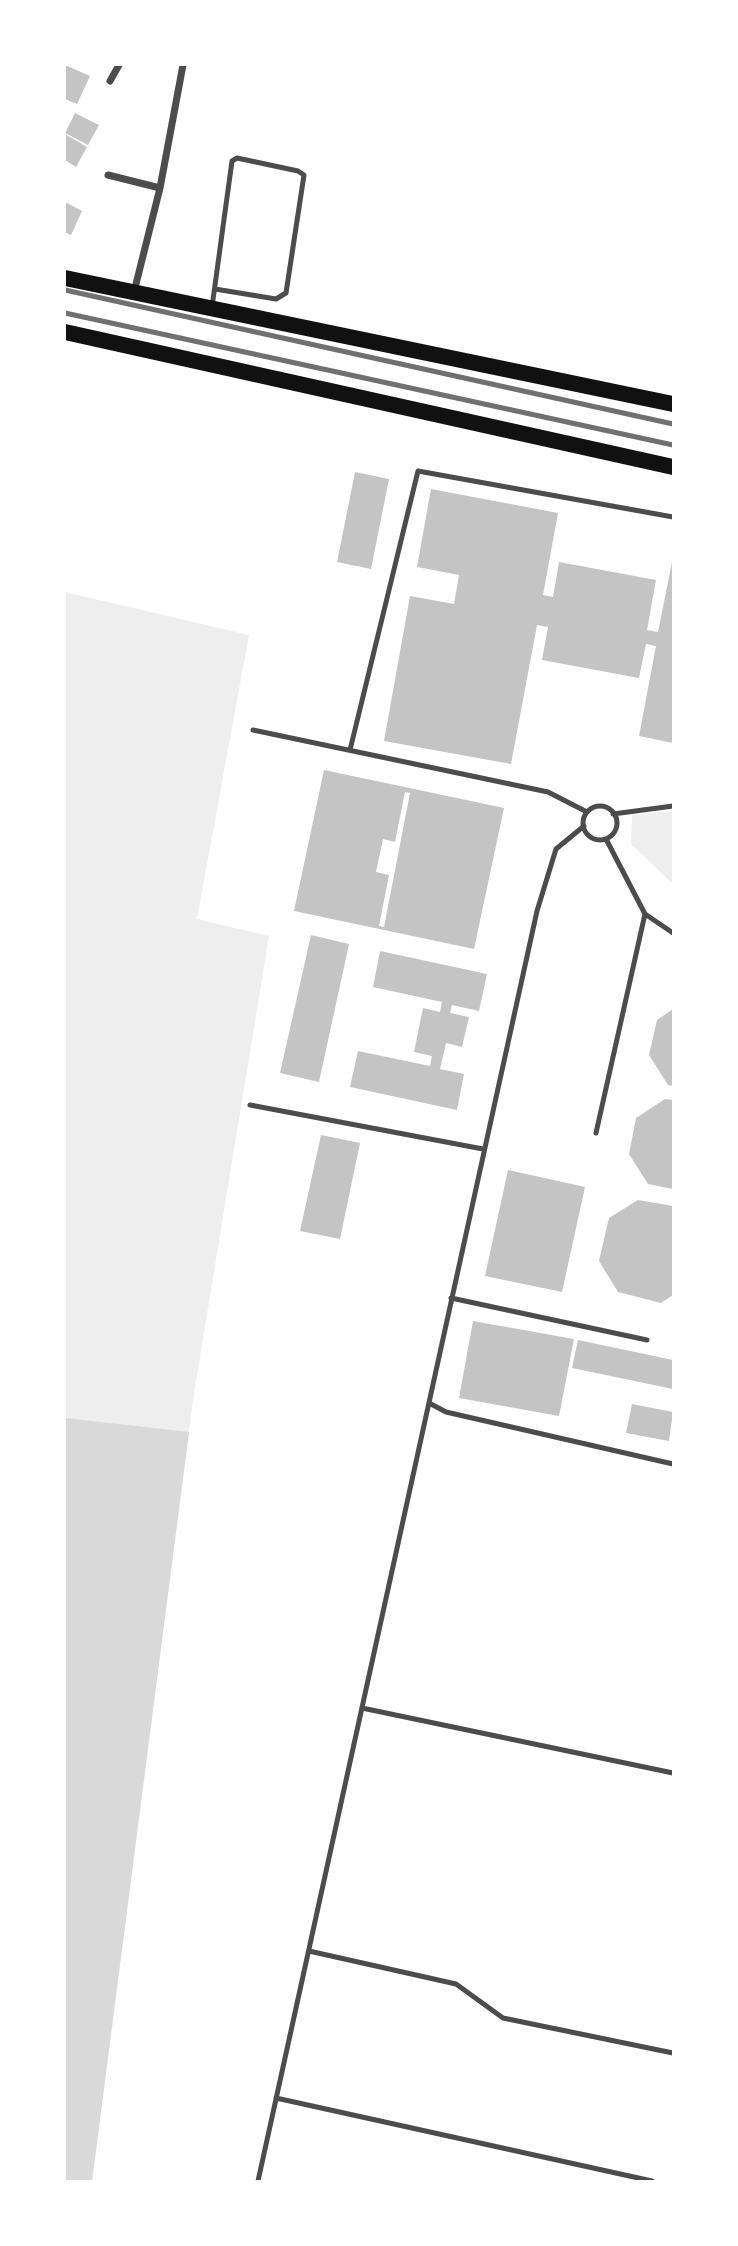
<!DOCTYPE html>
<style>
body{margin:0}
#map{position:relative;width:738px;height:2246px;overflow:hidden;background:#fff;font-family:Helvetica,sans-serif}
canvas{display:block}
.frame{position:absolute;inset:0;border:66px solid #fff;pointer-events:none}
</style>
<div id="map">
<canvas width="738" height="2246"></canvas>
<div class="frame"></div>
</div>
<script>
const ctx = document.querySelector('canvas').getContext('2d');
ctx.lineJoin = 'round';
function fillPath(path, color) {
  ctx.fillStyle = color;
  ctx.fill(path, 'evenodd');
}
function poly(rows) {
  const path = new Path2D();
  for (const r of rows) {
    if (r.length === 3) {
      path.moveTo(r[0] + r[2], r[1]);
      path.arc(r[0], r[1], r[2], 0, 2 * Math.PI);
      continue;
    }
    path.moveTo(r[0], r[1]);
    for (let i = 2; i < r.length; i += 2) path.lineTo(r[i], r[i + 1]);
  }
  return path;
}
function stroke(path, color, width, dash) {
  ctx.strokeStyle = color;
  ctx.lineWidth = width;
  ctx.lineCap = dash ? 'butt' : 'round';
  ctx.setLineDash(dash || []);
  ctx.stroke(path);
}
const green = poly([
 [65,592,249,635,197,919,269,936,193,1400,92,2181,65,2181],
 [673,811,673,884,631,844,632,815]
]);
const water = poly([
 [65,1418,189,1432,92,2181,65,2181]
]);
const building = poly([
 [65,65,90,76,77,104,65,99],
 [75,113,99,125,88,145,65,133],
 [65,134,87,147,76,167,65,160],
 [65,202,82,211,71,235,65,232],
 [355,472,389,479,371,569,337,562],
 [431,489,558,513,543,595,553,597,559,562,656,580,647,630,658,632,673,557,673,743,639,736,656,646,646,644,639,678,542,660,548,627,537,625,511,764,384,741,410,596,454,604,459,575,417,567],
 [324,770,504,808,474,949,294,911],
 [405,792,410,793,384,927,379,926,389,875,376,872,383,839,395,842],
 [311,935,349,944,319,1082,280,1073],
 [380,951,487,974,479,1011,452,1005,450,1013,469,1017,462,1047,446,1043,440,1069,464,1074,457,1110,350,1087,358,1051,430,1066,432,1056,414,1052,423,1008,440,1012,442,1002,373,987],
 [673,1009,673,1086,668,1085,649,1055,657,1020],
 [665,1099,673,1100,673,1189,648,1184,629,1154,636,1118],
 [321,1135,360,1143,340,1239,300,1231],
 [508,1170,585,1187,562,1292,485,1276],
 [638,1200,673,1206,673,1295,661,1303,618,1292,599,1261,609,1218],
 [473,1321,574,1339,559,1416,459,1398],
 [578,1340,673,1360,673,1389,572,1368],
 [632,1404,673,1412,669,1441,626,1433]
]);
const service = poly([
 [212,307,232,161,237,158,298,171,304,175,286,293,276,299,215,289],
 [253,730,548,792,587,812],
 [350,750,418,471,673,517],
 [600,823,17],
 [613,814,673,806],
 [606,839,645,914,673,933],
 [250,1105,483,1149],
 [596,1133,645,914],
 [451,1298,647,1340],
 [429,1403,446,1412,673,1464],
 [362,1708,673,1773],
 [309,1951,456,1984,503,2018,673,2053],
 [276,2098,652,2181],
 [258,2181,537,911,556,849,584,826]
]);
const minor = poly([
 [110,81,119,65],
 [108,175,160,188],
 [134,292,160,188,183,65]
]);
const primary = poly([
 [65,278,673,404],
 [65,332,673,467]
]);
const rail = poly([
 [65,290,673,424],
 [65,313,673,445]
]);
fillPath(green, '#eee');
fillPath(water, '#d9d9d9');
fillPath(building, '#c4c4c4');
stroke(service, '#4c4c4c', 5);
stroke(minor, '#4c4c4c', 7);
stroke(primary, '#111', 16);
stroke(rail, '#707070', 5);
</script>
